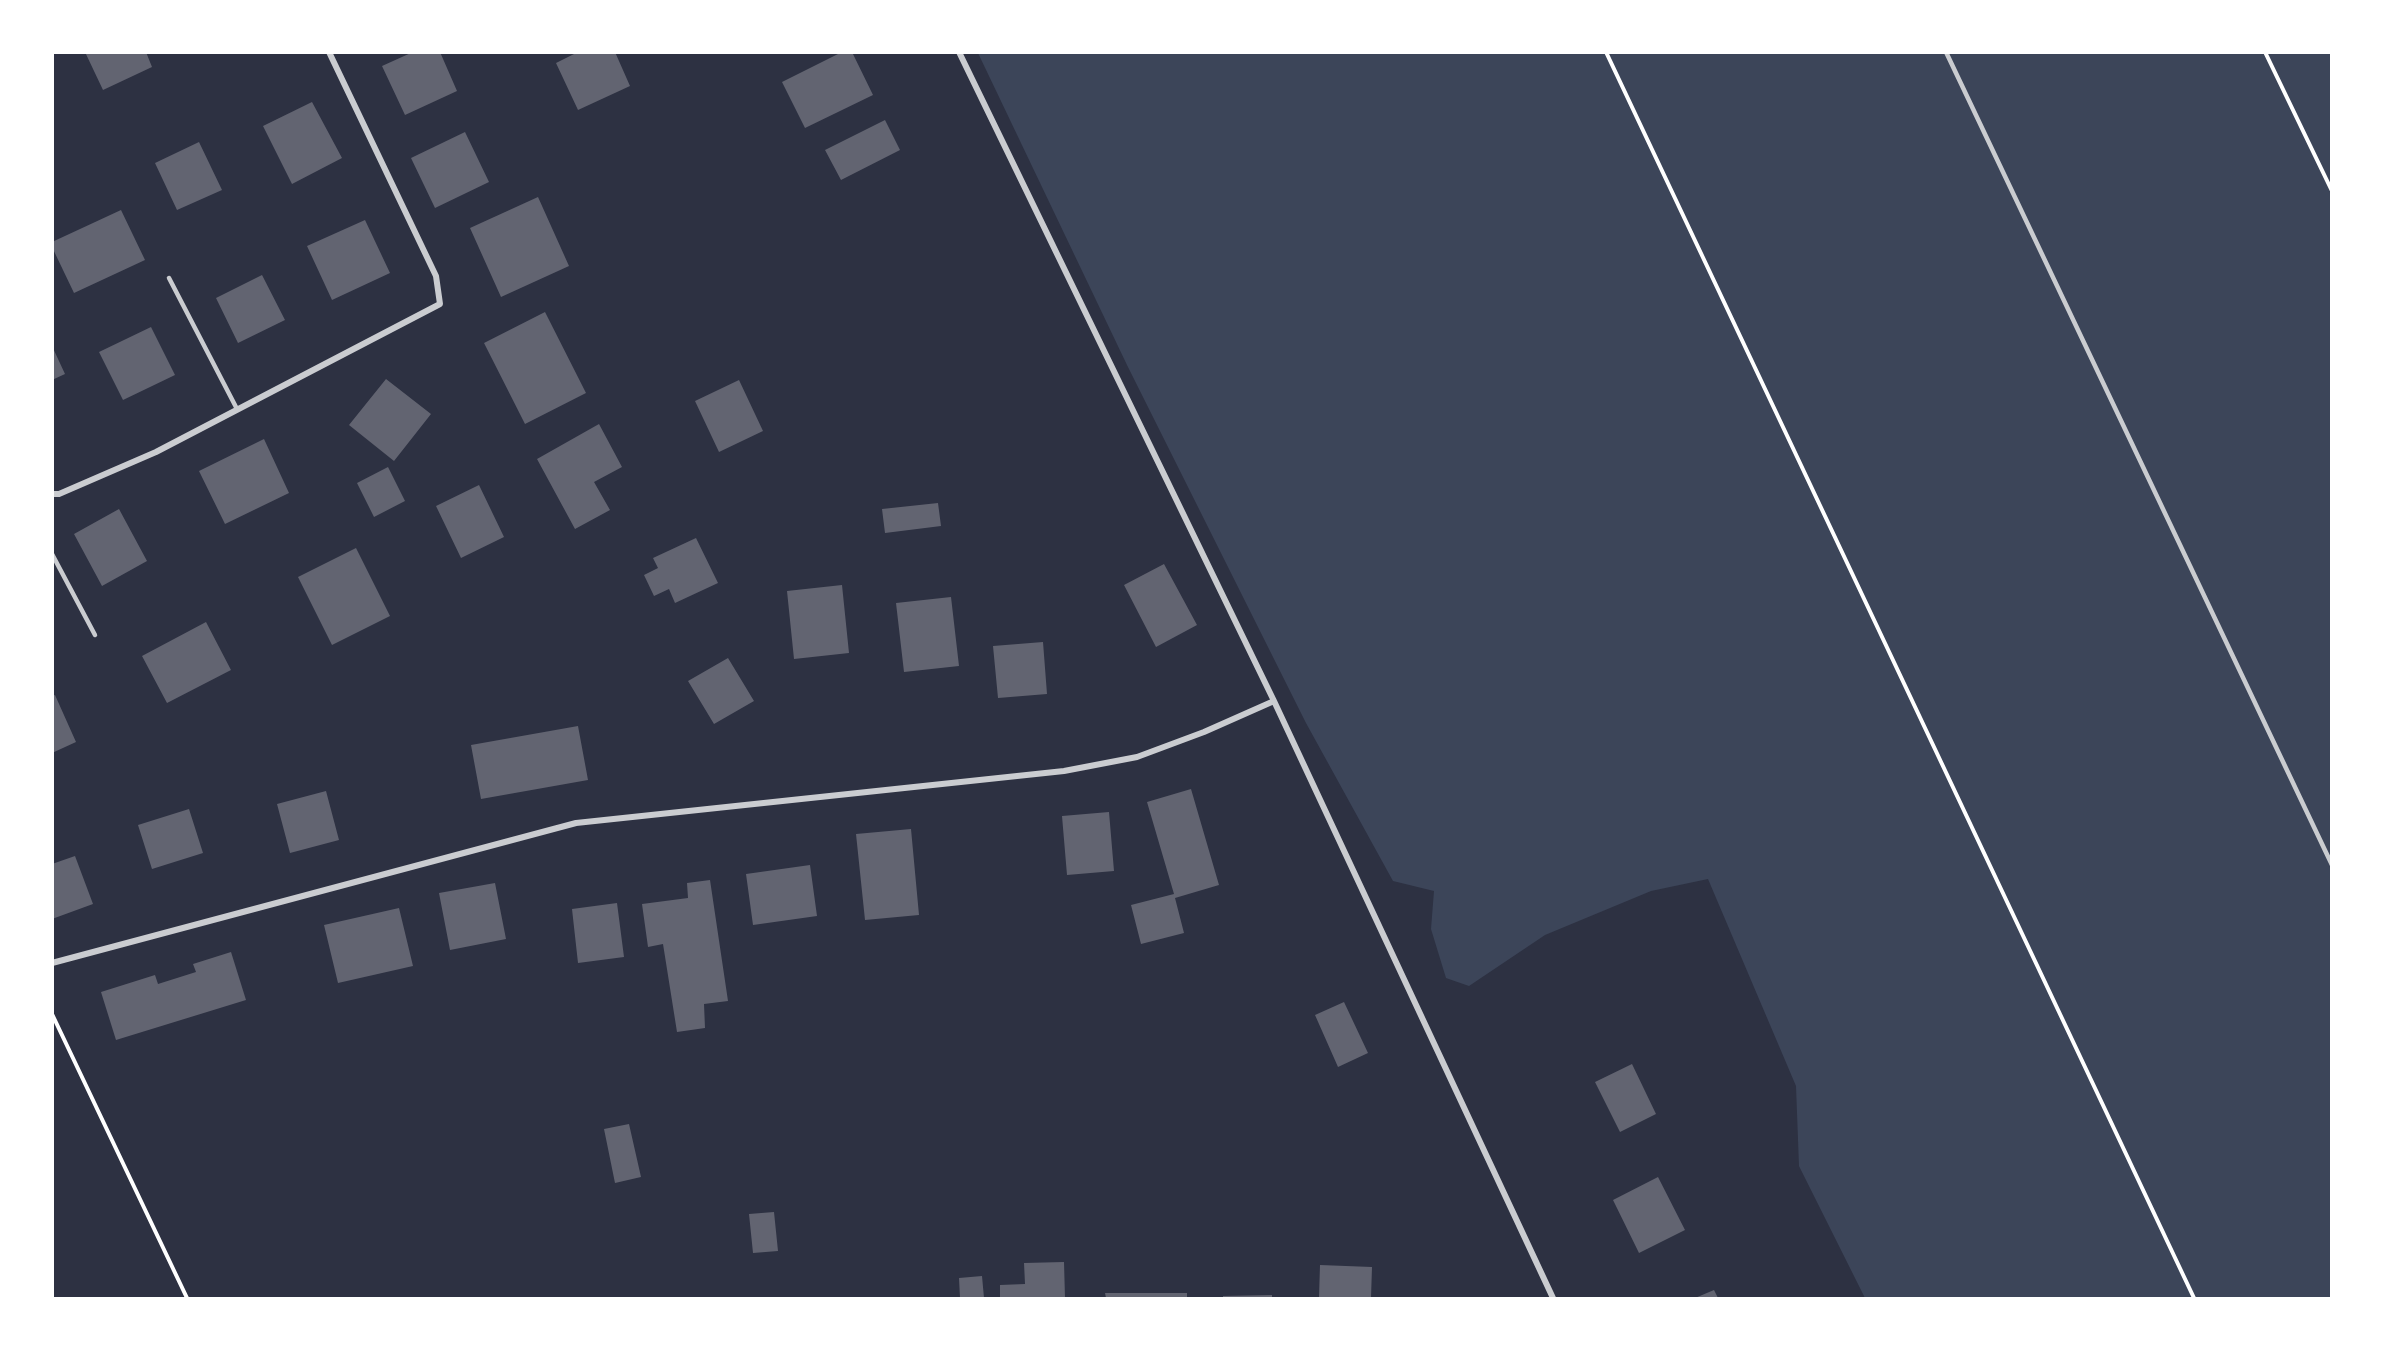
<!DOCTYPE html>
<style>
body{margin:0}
#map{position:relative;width:2384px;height:1351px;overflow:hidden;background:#2d3142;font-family:"Public Sans",sans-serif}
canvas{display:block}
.frame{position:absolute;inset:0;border:54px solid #fff;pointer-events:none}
</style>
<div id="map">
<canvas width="2384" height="1351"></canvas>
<div class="frame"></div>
</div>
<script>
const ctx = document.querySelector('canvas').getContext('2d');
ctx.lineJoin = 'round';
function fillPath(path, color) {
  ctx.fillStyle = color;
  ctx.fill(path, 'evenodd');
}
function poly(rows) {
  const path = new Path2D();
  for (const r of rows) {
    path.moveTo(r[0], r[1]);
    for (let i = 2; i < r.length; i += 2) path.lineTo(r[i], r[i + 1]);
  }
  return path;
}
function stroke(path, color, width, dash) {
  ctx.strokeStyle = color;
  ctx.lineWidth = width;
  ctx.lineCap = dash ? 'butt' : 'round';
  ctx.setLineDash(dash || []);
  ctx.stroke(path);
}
const green = poly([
 [978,53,2331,53,2331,1298,1865,1298,1799,1166,1796,1086,1708,879,1651,891,1545,935,1469,986,1446,978,1431,929,1434,891,1393,881,1306,723,1127,365]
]);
const building = poly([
 [85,52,146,52,152,67,103,90],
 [413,52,440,52,457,91,405,115,382,66],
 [578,52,615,52,630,86,578,110,556,63],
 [842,52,852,52,873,95,805,128,782,82],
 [312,102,342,158,292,184,263,126],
 [885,120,900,150,841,180,825,150],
 [465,132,489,182,435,208,411,158],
 [199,142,222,190,177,210,155,163],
 [538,197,569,266,501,297,470,228],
 [121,210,145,260,74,293,52,247,52,242],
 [365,220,390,273,332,300,307,246],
 [262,275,285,320,238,343,216,298],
 [545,312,586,393,525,424,484,343],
 [151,327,175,375,123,400,99,352],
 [52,346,65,374,52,380],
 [386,379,431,414,394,461,349,425],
 [739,380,763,431,719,452,695,401],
 [599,424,622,467,594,482,610,510,575,529,537,459],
 [264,439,289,493,225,524,199,471],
 [388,467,405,501,374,517,357,483],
 [479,485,504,537,461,558,436,506],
 [938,503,941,526,885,533,882,509],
 [119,509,147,561,102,586,74,534],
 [696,538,718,583,675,603,669,589,654,596,644,575,658,568,653,558],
 [356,548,390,616,332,645,298,577],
 [1164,564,1197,625,1156,647,1124,585],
 [842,585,849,653,794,659,787,591],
 [951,597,959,666,904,672,896,603],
 [206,622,231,670,167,703,142,656],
 [1043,642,1047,694,998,698,993,646],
 [728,658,754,701,714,724,688,681],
 [55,695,76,742,52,753,52,696],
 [578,726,588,780,481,799,471,745],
 [1191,789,1219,885,1175,898,1184,933,1141,944,1131,905,1174,894,1147,802],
 [326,791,339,840,290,853,277,804],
 [189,809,203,853,152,869,138,825],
 [1109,812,1114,871,1067,875,1062,816],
 [911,829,919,915,865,920,856,834],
 [75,856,93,904,52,919,52,864],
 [810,865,817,916,753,925,746,874],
 [710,880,728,1001,704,1004,705,1028,677,1032,663,944,648,947,642,904,688,898,687,883],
 [495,883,506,939,450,950,439,893],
 [617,903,624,957,578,963,572,909],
 [399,908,413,966,338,983,324,925],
 [231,952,246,1000,116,1040,101,992,155,975,158,984,196,972,193,964],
 [1344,1002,1368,1053,1338,1067,1315,1015],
 [1632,1064,1656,1114,1620,1132,1595,1082],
 [629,1124,641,1177,615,1183,604,1129],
 [1658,1177,1685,1230,1639,1253,1613,1200],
 [774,1212,778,1251,753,1253,749,1214],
 [1064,1262,1065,1298,1000,1298,1000,1285,1025,1284,1024,1263],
 [1320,1265,1372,1267,1371,1298,1319,1298],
 [982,1276,984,1298,960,1298,959,1278],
 [1714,1290,1718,1298,1695,1298],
 [1105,1293,1187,1293,1187,1298,1106,1298],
 [1272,1295,1272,1298,1223,1298,1223,1296]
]);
const path = poly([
 [1606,52,2194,1298],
 [2265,52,2332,191],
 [52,1014,187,1298]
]);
const service = poly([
 [1946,52,2332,865],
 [169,278,237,409],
 [52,554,95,635]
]);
const minor = poly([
 [959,52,1274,701,1553,1298],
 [52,494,59,494,156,452,440,304,436,276,329,52],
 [52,963,576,823,1064,771,1137,757,1204,732,1274,701]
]);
fillPath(green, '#3c4559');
fillPath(building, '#626471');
stroke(path, '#fff', 4);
stroke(service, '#caccd0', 4.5);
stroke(minor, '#caccd0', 6);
</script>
